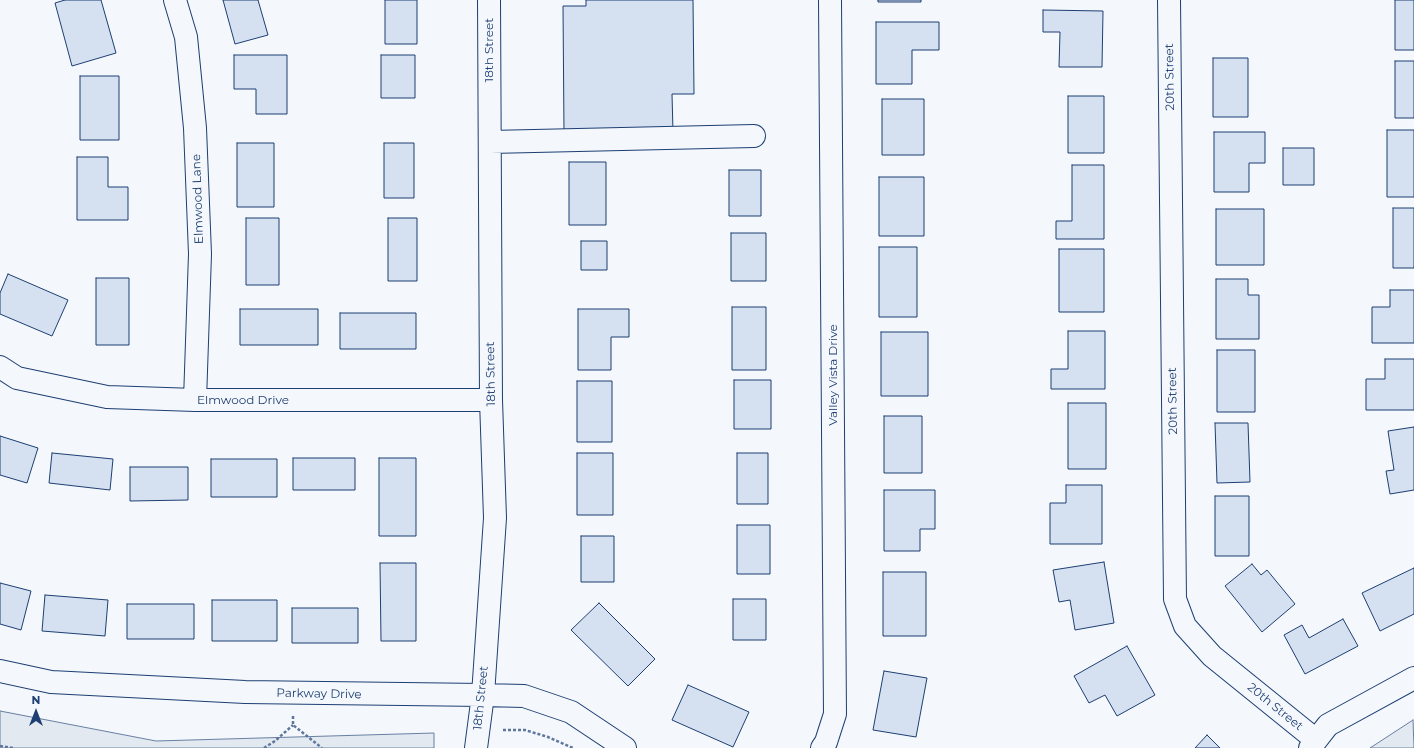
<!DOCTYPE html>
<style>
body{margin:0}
#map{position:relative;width:1414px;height:748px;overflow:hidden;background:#f4f7fb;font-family:Montserrat,sans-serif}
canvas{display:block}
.north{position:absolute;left:16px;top:692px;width:40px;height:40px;-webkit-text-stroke:3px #f4f7fb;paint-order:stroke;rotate:0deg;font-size:11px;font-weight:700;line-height:16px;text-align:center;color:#1d3f73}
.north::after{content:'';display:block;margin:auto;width:14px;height:18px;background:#1d3f73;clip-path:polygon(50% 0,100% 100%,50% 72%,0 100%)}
</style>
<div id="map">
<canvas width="1414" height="748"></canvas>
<div class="north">N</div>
</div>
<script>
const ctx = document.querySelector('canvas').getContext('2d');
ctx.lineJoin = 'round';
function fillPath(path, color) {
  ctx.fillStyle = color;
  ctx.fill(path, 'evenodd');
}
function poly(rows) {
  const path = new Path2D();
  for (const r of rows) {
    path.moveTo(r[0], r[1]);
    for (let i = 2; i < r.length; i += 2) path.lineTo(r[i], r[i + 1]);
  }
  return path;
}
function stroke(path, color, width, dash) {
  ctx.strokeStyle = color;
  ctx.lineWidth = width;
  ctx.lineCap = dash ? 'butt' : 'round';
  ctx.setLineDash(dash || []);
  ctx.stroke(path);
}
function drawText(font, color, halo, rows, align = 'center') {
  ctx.font = font + ' Montserrat,sans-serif';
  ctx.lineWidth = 3;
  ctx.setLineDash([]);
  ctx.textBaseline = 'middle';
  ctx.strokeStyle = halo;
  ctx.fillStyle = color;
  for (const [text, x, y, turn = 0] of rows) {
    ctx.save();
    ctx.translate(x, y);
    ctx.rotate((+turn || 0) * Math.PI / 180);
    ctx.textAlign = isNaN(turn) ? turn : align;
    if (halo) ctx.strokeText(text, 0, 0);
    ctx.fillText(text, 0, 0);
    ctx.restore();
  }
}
const green = poly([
 [0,711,156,741,434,733,434,748,0,748,0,711],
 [1413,720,1414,748,1370,748,1413,720]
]);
const building = poly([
 [65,0,101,0,116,53,72,66,55,3,65,0],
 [223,0,258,0,268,35,235,44,223,0],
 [385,0,417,0,417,44,385,44,385,0],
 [586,0,693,0,694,94,672,94,673,132,564,134,563,6,586,6,586,0],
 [878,0,921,0,921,2,878,2,878,0],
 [1395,0,1414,0,1414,50,1395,50,1395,0],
 [1043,10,1103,11,1102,67,1059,67,1060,32,1043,32,1043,10],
 [876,22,939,22,939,50,912,50,912,84,876,84,876,22],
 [234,55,287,55,287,114,256,114,256,89,234,89,234,55],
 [381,55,415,55,415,98,381,98,381,55],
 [1213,58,1248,58,1248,117,1213,117,1213,58],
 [1395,61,1414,61,1414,118,1395,118,1395,61],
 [80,76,119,76,119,140,80,140,80,76],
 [1068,96,1104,96,1104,153,1068,153,1068,96],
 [882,99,924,99,924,155,882,155,882,99],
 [1387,130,1414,130,1414,197,1387,197,1387,130],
 [1214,132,1265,132,1265,163,1249,163,1249,192,1214,192,1214,132],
 [237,143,274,143,274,207,237,207,237,143],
 [384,143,414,143,414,198,384,198,384,143],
 [1283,148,1314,148,1314,185,1283,185,1283,148],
 [77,157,108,157,108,187,128,187,128,220,77,220,77,157],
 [569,162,606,162,606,225,569,225,569,162],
 [1072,165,1104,165,1104,239,1056,239,1056,221,1072,221,1072,165],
 [729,170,761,170,761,216,729,216,729,170],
 [879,177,924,177,924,236,879,236,879,177],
 [1393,208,1414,208,1414,268,1393,268,1393,208],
 [1216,209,1264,209,1264,265,1216,265,1216,209],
 [246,218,279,218,279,285,246,285,246,218],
 [388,218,417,218,417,281,388,281,388,218],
 [731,233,766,233,766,281,731,281,731,233],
 [581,241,607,241,607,270,581,270,581,241],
 [879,247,917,247,917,317,879,317,879,247],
 [1059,249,1104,249,1104,312,1059,312,1059,249],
 [8,274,68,300,52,336,0,314,0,293,8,274],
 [96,278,129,278,129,345,96,345,96,278],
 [1216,279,1248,279,1248,295,1259,295,1259,339,1216,339,1216,279],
 [1390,290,1414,290,1414,343,1372,343,1372,307,1390,307,1390,290],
 [732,307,766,307,766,370,732,370,732,307],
 [240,309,318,309,318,345,240,345,240,309],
 [578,309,629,309,629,337,611,337,611,370,578,370,578,309],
 [340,313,416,313,416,349,340,349,340,313],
 [1068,331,1105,331,1105,389,1051,389,1051,369,1068,369,1068,331],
 [881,332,928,332,928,396,881,396,881,332],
 [1217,350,1255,350,1255,412,1217,412,1217,350],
 [1385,359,1414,359,1414,410,1366,410,1366,379,1385,379,1385,359],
 [734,380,771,380,771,429,734,429,734,380],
 [577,381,612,381,612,442,577,442,577,381],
 [1068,403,1106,403,1106,469,1068,469,1068,403],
 [884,416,922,416,922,473,884,473,884,416],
 [1215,423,1248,423,1250,482,1217,483,1215,423],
 [1414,427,1414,490,1390,494,1386,471,1394,470,1388,431,1414,427],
 [0,436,38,448,27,483,0,475,0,436],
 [52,453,113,459,110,490,49,483,52,453],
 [577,453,613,453,613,515,577,515,577,453],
 [737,453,768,453,768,504,737,504,737,453],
 [293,458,355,458,355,490,293,490,293,458],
 [379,458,416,458,416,536,379,536,379,458],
 [211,459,277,459,277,497,211,497,211,459],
 [130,467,188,467,188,500,130,501,130,467],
 [1066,485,1102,485,1102,544,1050,544,1050,503,1066,503,1066,485],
 [884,490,935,490,935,529,920,529,920,551,884,551,884,490],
 [1215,496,1249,496,1249,556,1215,556,1215,496],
 [737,525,770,525,770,574,737,574,737,525],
 [581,536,614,536,614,582,581,582,581,536],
 [1104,562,1114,623,1075,630,1070,600,1059,602,1053,570,1104,562],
 [380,563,416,563,416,641,381,641,380,563],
 [1252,564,1261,575,1267,570,1295,604,1262,632,1225,586,1252,564],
 [1414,568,1414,614,1380,631,1362,593,1414,568],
 [883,572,926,572,926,636,883,636,883,572],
 [0,583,31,591,21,630,0,624,0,583],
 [45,595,108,600,105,636,42,631,45,595],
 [733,599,766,599,766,640,733,640,733,599],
 [212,600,277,600,277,641,212,641,212,600],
 [599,603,655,659,628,686,571,630,599,603],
 [127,604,194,604,194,639,127,639,127,604],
 [292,608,358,608,358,643,292,643,292,608],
 [1343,619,1358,646,1305,674,1284,635,1302,625,1309,638,1343,619],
 [1127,646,1155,695,1117,716,1105,695,1089,703,1074,676,1127,646],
 [884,671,927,678,916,737,873,730,884,671],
 [688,685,749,712,733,747,672,720,688,685],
 [1207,735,1220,748,1195,748,1207,735]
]);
const path = poly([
 [293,716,293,725,322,748],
 [503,730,525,730,548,737,573,748],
 [0,746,13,748],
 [264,748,275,741,293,725]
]);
const minor = poly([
 [175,0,186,37,195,128,200,254,195,400],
 [1169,0,1175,599,1185,626,1212,656,1316,740],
 [490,142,754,136],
 [0,367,17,378,107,397,195,400,491,400],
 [0,671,51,682,245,692,483,695,524,696,571,712,625,748],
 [476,748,483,695,495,518,491,400,489,0],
 [822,748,826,742,835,714,830,0],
 [1310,748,1328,725,1414,678]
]);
const streetNames = [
 ["18th Street",489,50,-90],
 ["20th Street",1170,77,-91],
 ["Elmwood Lane",198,199,-92],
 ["18th Street",491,374,-91],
 ["Valley Vista Drive",833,375,-90],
 ["Elmwood Drive",243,400],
 ["20th Street",1173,401,-91],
 ["Parkway Drive",319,694,1],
 ["18th Street",481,698,-84],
 ["20th Street",1275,707,39]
];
fillPath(green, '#e3e9f0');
stroke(green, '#687fa3', 1);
fillPath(building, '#d5e0f0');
stroke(building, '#1d3f73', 1);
stroke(minor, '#1d3f73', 24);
stroke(path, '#5e769c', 2.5, [3, 2]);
stroke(minor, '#f4f7fb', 22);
drawText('12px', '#1d3f73', '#f4f7fb', streetNames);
</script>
